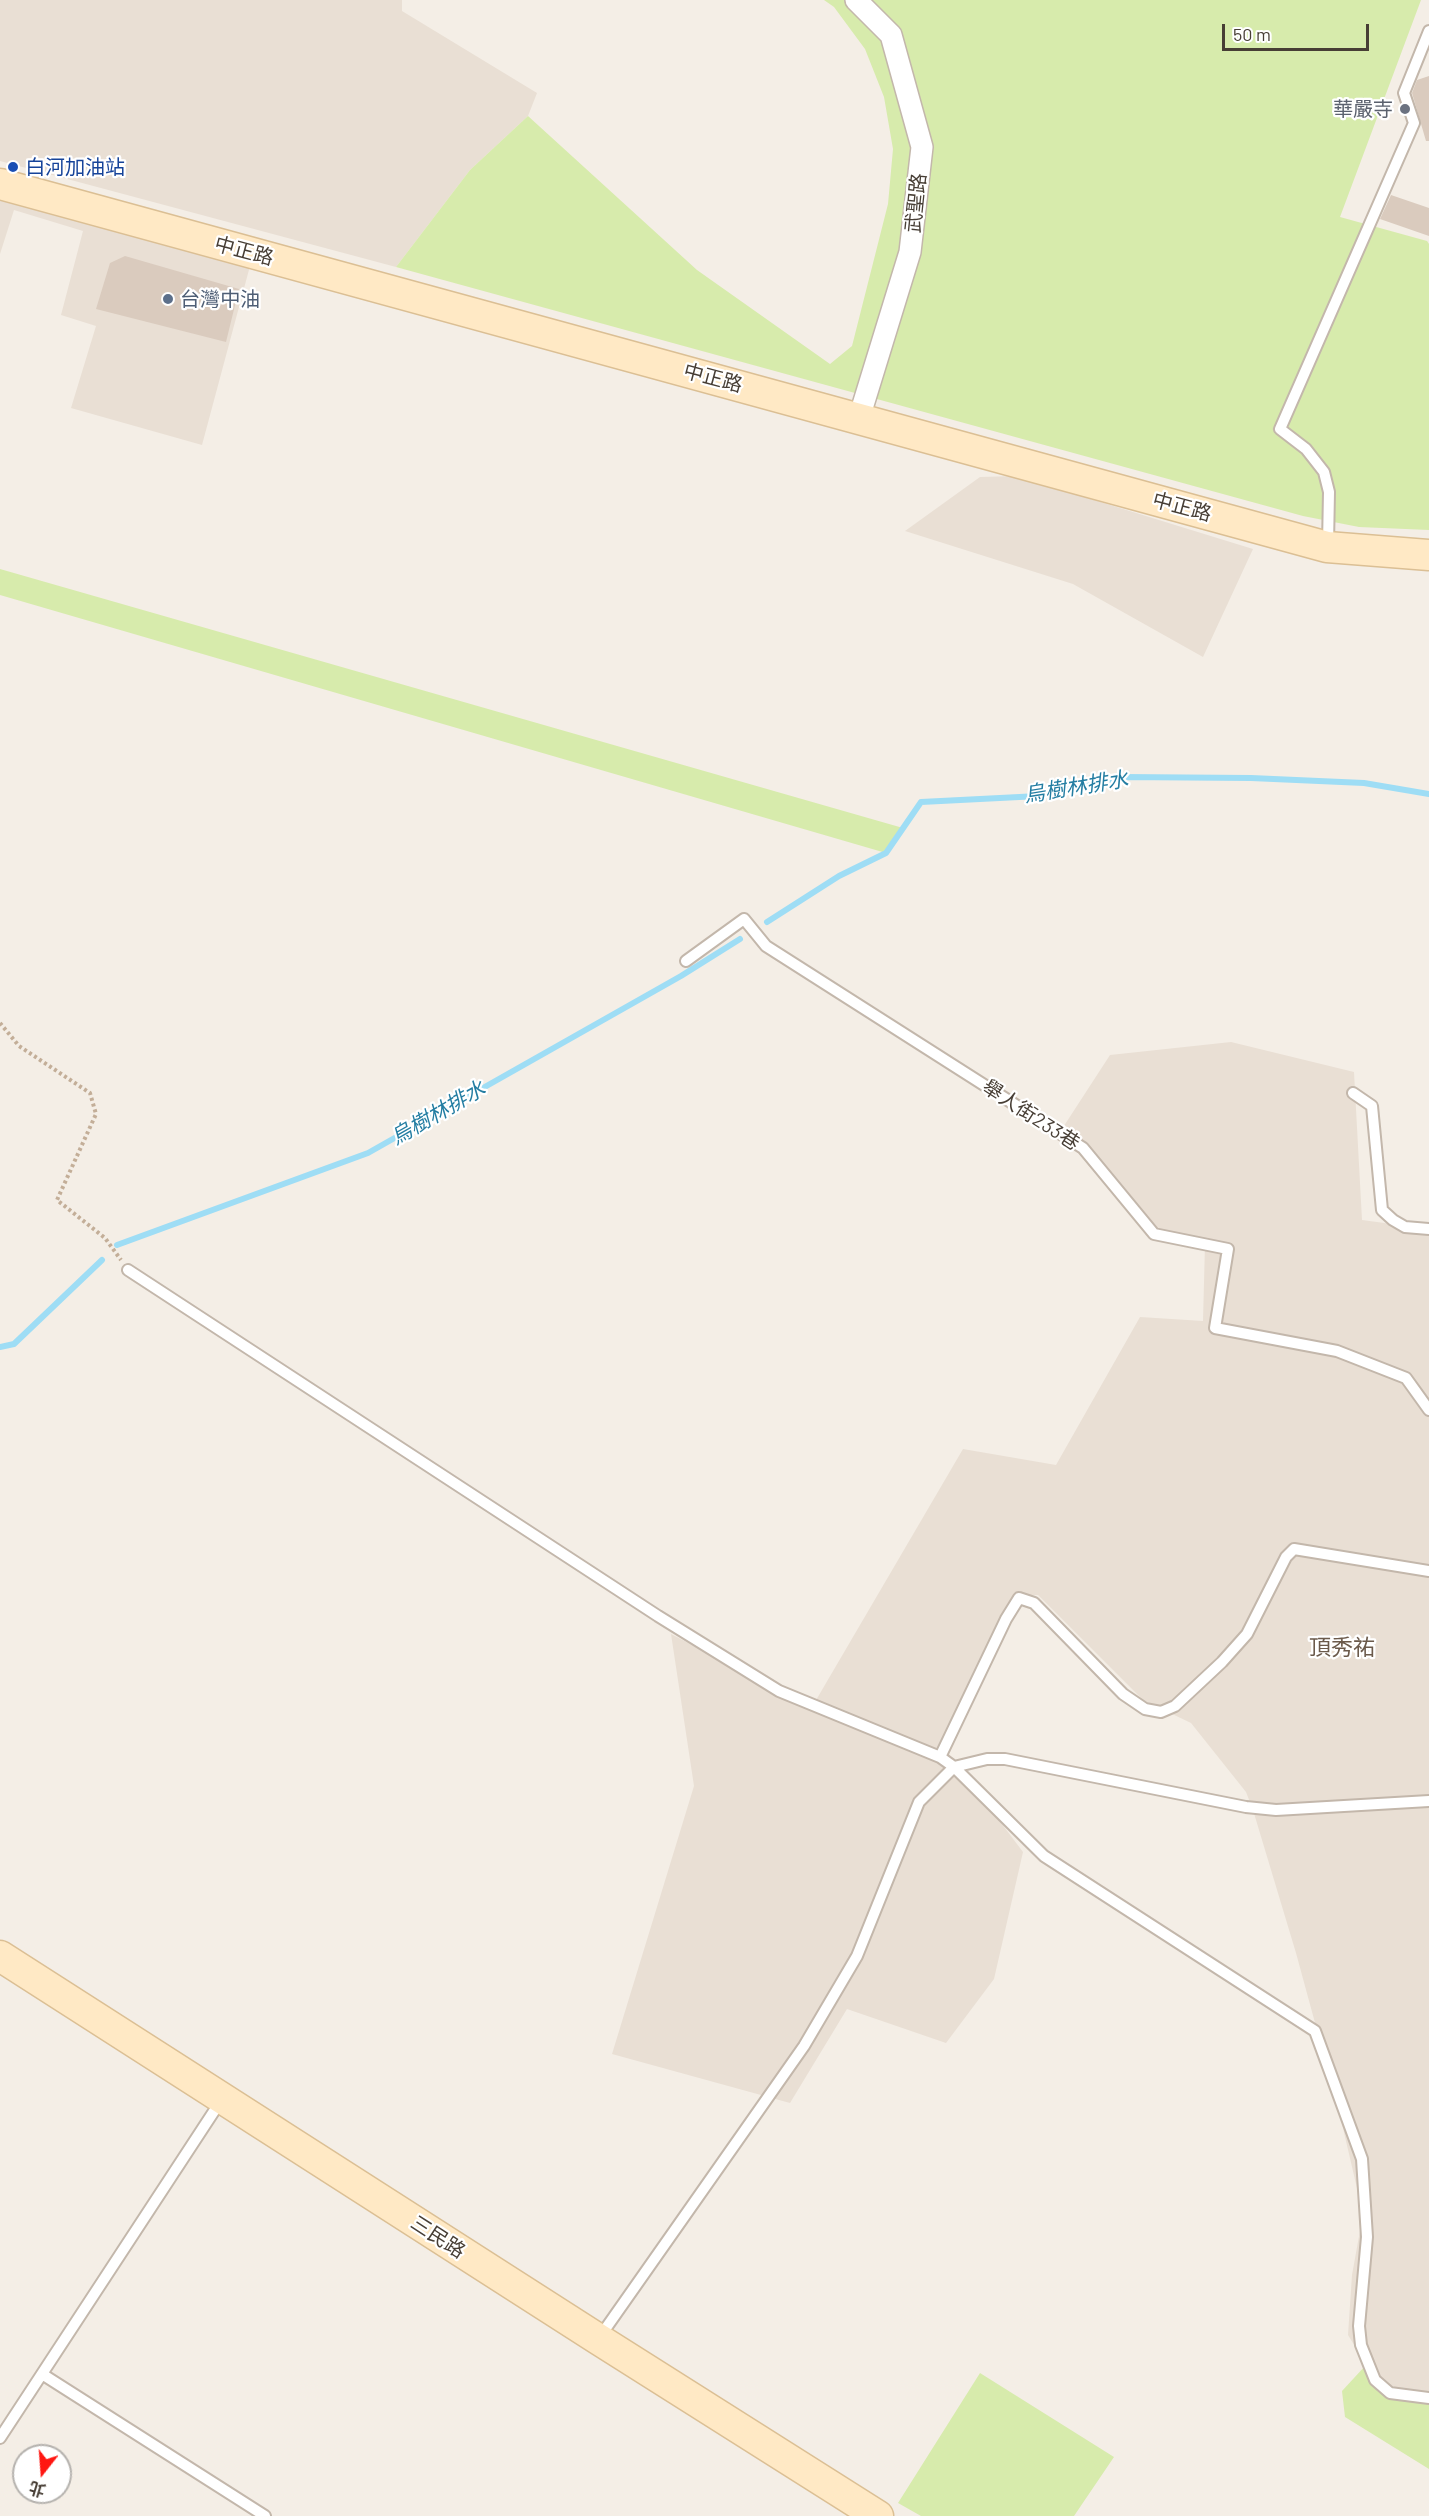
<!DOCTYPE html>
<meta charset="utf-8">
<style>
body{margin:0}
#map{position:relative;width:1429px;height:2516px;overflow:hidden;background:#f4eee6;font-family:Barlow,"Noto Sans TC",sans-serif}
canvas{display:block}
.north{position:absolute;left:12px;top:2444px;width:60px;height:60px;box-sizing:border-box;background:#fff;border:2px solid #b5b2ae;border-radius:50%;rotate:197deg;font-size:16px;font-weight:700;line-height:24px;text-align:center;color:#473e35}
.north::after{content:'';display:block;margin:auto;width:21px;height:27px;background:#ff1712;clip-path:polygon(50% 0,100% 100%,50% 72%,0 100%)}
.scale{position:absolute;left:1222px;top:24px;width:147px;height:27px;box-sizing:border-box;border:3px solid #473e35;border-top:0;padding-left:8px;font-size:18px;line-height:21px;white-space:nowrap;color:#473e35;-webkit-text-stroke:4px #fff;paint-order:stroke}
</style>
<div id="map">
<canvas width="1429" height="2516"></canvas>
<div class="north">北</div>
<div class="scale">50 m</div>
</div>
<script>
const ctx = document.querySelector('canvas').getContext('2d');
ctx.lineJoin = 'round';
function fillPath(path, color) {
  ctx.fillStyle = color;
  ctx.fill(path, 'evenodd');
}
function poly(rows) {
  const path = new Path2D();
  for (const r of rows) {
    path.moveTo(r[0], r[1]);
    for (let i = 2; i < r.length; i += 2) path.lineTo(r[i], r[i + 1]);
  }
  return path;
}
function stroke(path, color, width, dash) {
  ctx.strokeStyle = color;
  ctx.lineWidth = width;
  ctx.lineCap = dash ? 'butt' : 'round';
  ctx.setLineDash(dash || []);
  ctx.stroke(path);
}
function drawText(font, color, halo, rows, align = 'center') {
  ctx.font = font + ' Barlow,"Noto Sans TC",sans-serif';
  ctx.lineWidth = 4.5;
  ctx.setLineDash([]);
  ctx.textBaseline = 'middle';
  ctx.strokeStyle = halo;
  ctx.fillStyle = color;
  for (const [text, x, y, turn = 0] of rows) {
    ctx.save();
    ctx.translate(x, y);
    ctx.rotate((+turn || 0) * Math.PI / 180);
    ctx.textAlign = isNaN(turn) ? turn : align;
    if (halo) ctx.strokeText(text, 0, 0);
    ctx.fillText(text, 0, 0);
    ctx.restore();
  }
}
const residential = poly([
 [0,0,402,0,402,11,537,93,528,116,470,170,396,267,0,161],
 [0,198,250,266,202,445,71,408,96,326,61,315,83,231,14,210,0,254],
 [1016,476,1253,549,1203,657,1073,584,905,531,980,477],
 [1231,1042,1354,1072,1362,1220,1429,1229,1429,2400,1385,2395,1348,2335,1352,2275,1363,2214,1339,2111,1296,1953,1253,1810,1246,1792,1191,1723,1143,1700,1038,1595,1021,1595,949,1754,1023,1852,994,1979,946,2043,847,2009,790,2103,612,2054,694,1786,671,1634,812,1707,963,1449,1056,1465,1140,1317,1203,1321,1205,1244,1151,1239,1060,1132,1110,1055]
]);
const green = poly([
 [824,0,1421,0,1340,217,1427,241,1429,244,1429,530,1359,527,1303,516,396,267,470,170,528,116,697,270,830,364,852,346,888,204,893,149,884,97,865,49,834,7],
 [0,569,903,828,886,853,0,595],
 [1366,2365,1385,2395,1429,2400,1429,2469,1345,2417,1342,2391],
 [980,2373,1114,2457,1074,2516,921,2516,898,2503]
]);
const stream = poly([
 [767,922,839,876,886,853,921,802,1039,796,1123,777,1251,778,1364,783,1429,794],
 [117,1245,368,1153,681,976,740,939],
 [0,1347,14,1344,102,1260]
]);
const building = poly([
 [1429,76,1429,141,1426,141,1412,93,1417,80],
 [1391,195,1429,208,1429,236,1380,219],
 [125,256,239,289,226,342,96,309,110,263]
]);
const path = poly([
 [0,1023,19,1046,90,1093,96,1114,57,1200,105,1238,121,1260]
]);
const service = poly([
 [1328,544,1329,492,1324,472,1306,449,1280,429,1414,123,1404,93,1429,31],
 [686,961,744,919,766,946,1083,1148,1154,1234,1228,1249,1215,1328,1337,1351,1406,1378,1429,1410],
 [1353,1093,1372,1106,1382,1210,1393,1220,1405,1227,1429,1229],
 [128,1270,658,1616,779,1691,940,1757,954,1767,1044,1856,1315,2031,1362,2159,1367,2237,1359,2326,1361,2345,1375,2380,1390,2393,1429,2398],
 [940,1757,1006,1619,1019,1598,1034,1603,1123,1694,1145,1709,1161,1712,1175,1706,1222,1662,1247,1634,1286,1557,1294,1549,1429,1571],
 [599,2338,804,2046,857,1956,919,1802,954,1767,987,1759,1005,1759,1246,1807,1276,1810,1429,1801],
 [42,2374,265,2516],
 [0,2438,222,2099]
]);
const minor = poly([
 [856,0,891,35,922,147,910,252,859,418]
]);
const secondary = poly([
 [0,184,1327,547,1429,555],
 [0,1956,598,2339,878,2516]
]);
const markers = [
 [1405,109,6,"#6b7280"],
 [13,167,6,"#1a4fb4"],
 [168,299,6,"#5c6f8a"]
];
const worshipNames = [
 ["華嚴寺",1393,109]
];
const transitNames = [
 ["白河加油站",25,167]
];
const streetNames = [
 ["武聖路",916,203,-84],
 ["中正路",244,251,15],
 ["中正路",713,378,15],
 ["中正路",1182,507,15],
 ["舉人街233巷",1031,1115,33],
 ["三民路",438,2237,33]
];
const serviceNames = [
 ["台灣中油",180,299]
];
const waterNames = [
 ["烏樹林排水",1076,787,-9],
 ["烏樹林排水",438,1113,-30]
];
const quarterNames = [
 ["頂秀祐",1342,1648]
];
fillPath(residential, '#e9dfd4');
fillPath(green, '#d7ebac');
stroke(stream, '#9eddf5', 6);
fillPath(building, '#dacbbe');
stroke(service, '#c3b7ab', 14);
stroke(minor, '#c3b7ab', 24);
stroke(secondary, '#dbbf94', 33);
stroke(path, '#c3ae98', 4, [3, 3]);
stroke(service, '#fff', 10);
stroke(minor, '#fff', 21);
stroke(secondary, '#ffe9c5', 30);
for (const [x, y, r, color] of markers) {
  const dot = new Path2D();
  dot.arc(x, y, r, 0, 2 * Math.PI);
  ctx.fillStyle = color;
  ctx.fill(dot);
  stroke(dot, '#fff', 2);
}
drawText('20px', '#5b616d', '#fff', worshipNames, 'right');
drawText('20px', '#164399', '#fff', transitNames, 'left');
drawText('20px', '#473e35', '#fff', streetNames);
drawText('20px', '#4e5e75', '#fff', serviceNames, 'left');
drawText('italic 21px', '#237da2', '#fff', waterNames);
drawText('22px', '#6b5a4b', '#fff', quarterNames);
</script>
